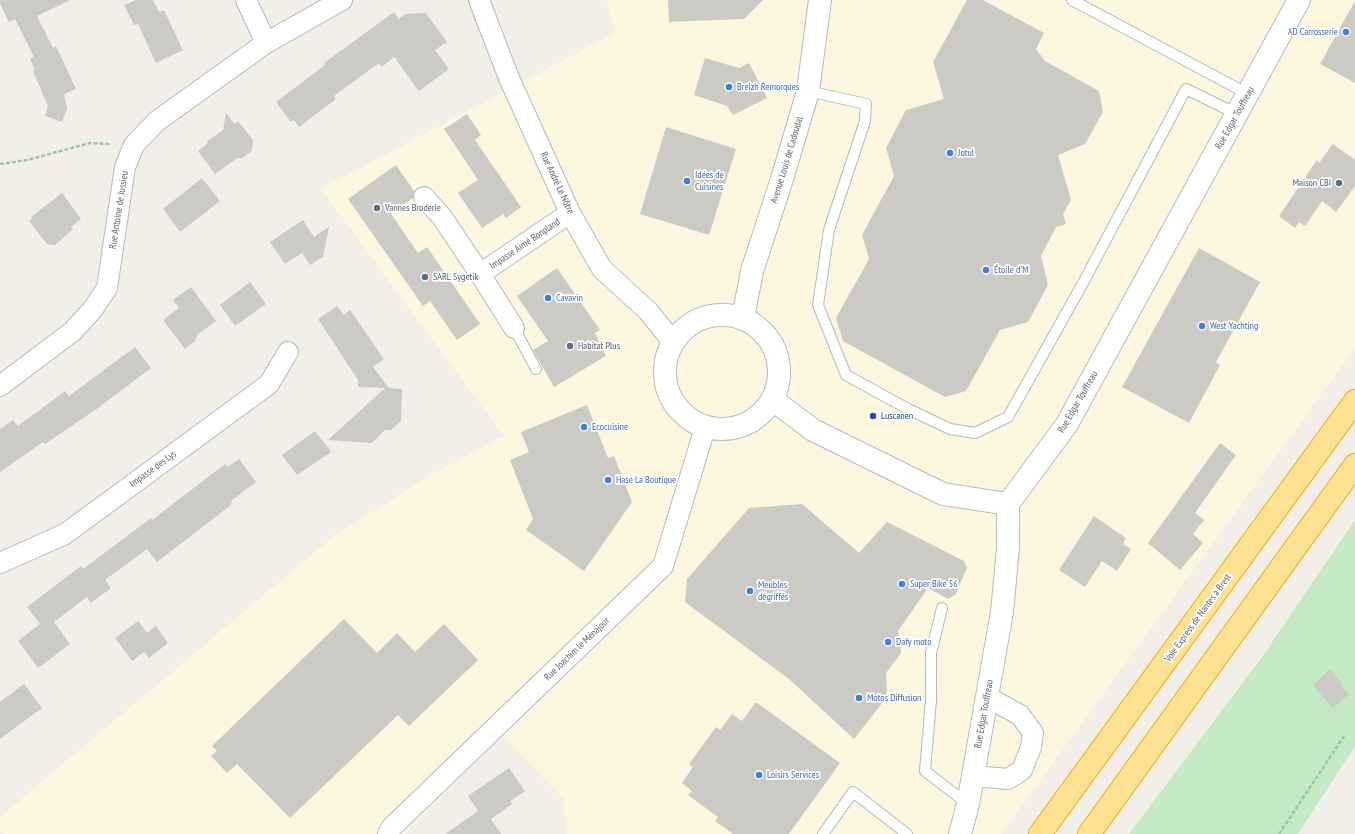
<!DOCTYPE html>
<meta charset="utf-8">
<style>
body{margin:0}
canvas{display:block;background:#f1efe8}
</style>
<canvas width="1355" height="834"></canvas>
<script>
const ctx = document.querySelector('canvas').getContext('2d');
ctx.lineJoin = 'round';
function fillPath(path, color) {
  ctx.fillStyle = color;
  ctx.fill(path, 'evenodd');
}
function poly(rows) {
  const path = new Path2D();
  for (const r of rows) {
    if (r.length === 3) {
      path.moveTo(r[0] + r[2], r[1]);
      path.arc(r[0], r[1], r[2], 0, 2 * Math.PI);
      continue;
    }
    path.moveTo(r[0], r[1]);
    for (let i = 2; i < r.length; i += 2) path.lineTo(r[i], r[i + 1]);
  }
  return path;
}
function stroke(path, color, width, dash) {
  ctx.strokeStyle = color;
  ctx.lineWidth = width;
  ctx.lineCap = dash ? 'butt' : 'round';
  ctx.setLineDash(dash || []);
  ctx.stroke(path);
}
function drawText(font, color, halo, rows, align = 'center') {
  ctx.font = font + ' "PT Sans Narrow",sans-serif';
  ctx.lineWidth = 3.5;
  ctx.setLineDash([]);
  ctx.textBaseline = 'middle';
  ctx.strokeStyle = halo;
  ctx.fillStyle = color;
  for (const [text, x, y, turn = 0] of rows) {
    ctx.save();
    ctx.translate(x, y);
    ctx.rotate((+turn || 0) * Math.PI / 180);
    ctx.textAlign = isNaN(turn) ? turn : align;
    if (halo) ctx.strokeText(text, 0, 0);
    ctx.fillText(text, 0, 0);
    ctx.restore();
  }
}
const commercial = poly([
 [607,0,1355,0,1355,348,1001,834,567,834,563,797,502,735,404,834,4,834,0,830,0,817,334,536,436,472,504,436,321,189,615,33]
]);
const green = poly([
 [1355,520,1355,746,1298,834,1129,834,1262,657]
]);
const building = poly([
 [0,0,70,0,37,16,53,48,56,46,76,89,64,94,67,108,62,122,45,116,48,106,33,71,35,70,30,59,34,57,15,19,9,22,0,4],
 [136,0,153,0,159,12,164,10,183,50,156,63,138,24,134,25,124,5],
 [668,0,763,0,744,19,669,22],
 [967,0,983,0,1044,33,1036,49,1045,61,1099,91,1103,112,1085,144,1058,155,1071,200,1063,214,1066,224,1056,227,1041,256,1048,285,1028,322,1000,330,966,391,945,397,843,341,836,318,869,259,862,235,894,176,886,148,906,110,944,99,933,62],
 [1355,1,1355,83,1320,64],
 [394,12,399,19,405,14,426,13,447,42,435,50,449,69,419,91,394,57,382,67,379,63,334,96,336,99,299,127,294,120,291,122,276,102,325,65,324,63],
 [705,58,739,68,749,63,767,98,733,115,727,106,694,95],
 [226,113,235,124,238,121,253,140,252,151,242,158,237,158,215,174,198,151,208,143,206,142,223,130],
 [467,114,481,135,475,140,521,207,506,218,503,214,482,228,458,193,478,180,444,129],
 [666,127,736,149,709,235,640,214],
 [1333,144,1355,160,1355,186,1336,212,1322,201,1305,226,1299,222,1295,228,1279,216,1317,160,1319,163],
 [396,165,414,191,413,198,391,214,418,253,427,247,480,324,457,340,430,301,423,306,348,199],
 [202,178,220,201,180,232,163,209],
 [62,193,81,219,71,227,73,229,55,245,47,244,29,221,32,219,31,217],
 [303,220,314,237,329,227,323,257,310,265,302,253,285,264,270,242],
 [1199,248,1260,282,1216,362,1220,365,1189,423,1122,387],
 [557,268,600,330,595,333,606,356,554,387,533,350,548,341,517,296],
 [250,282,266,304,235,326,220,305],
 [191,287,216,321,197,335,195,341,185,349,163,320,179,308,173,300],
 [337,306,344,315,350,310,384,359,373,367,389,388,402,389,401,421,391,430,385,430,372,443,328,440,385,388,358,387,358,380,318,319],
 [135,347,151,368,98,408,45,444,43,442,0,472,0,429,13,420,18,426,65,391,69,396],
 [587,405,608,458,614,456,632,502,584,571,526,530,533,519,510,460,529,452,521,432],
 [315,431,331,452,297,475,282,455],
 [1220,443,1236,455,1195,513,1204,520,1193,534,1203,543,1180,570,1148,543],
 [239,459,256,482,232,500,231,505,157,562,147,549,105,580,111,588,91,603,87,597,54,622,70,644,38,668,18,641,40,624,27,607,81,566,83,569,151,518,152,520,225,464,227,467],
 [802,504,859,553,887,522,964,561,967,568,955,595,948,599,928,588,898,631,901,653,886,673,887,697,854,739,789,679,685,602,687,579,749,508],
 [1094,516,1126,538,1123,544,1131,549,1117,571,1102,561,1085,587,1059,570],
 [344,619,377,653,397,633,415,652,444,624,478,660,409,726,398,715,290,818,237,764,227,773,211,756,217,751,212,746],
 [138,621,147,633,156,626,168,643,149,658,144,652,132,661,115,638],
 [1330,670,1343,684,1341,686,1349,694,1333,708,1313,685],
 [24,684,42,708,0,739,0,702],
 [756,702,840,763,789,834,733,834,715,821,718,817,688,795,692,791,682,783,693,767,689,764,716,727,720,730,732,714,742,721],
 [509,768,525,791,510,801,512,804,491,819,501,834,445,834,478,811,468,796]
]);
const path = poly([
 [0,164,27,160,90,143,111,144],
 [1279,834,1344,736]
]);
const lane = poly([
 [1072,0,1248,94],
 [808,91,866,104,865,121,829,230,818,305,846,375,908,409,950,429,975,433,1008,417,1083,283,1186,89,1237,114],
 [514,328,536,369],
 [942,608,931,653,931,700,925,771,968,804],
 [823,834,853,792,907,834]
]);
const street = poly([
 [246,0,266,43],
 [479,0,509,78,570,213,602,269,648,311,673,342],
 [424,197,442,217,480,274,570,213],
 [480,274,514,328],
 [0,386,73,331,93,309,107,288,125,167,134,145,157,121,266,43,342,0],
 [0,563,65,534,269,384,288,352],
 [973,776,1008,779,1022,770,1031,747,1033,733,1020,715,987,697],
 [388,834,391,828,663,566,705,428]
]);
const secondary = poly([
 [722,372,57],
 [743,318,752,271,782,179,808,91,820,0],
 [773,400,813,430,943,494,1008,504],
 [960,834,968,804,1002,612,1008,548,1008,504,1067,424,1299,0]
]);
const highway = poly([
 [1040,834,1355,401],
 [1089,834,1355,465]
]);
const markers = [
 [1346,32,4,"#3f7fe0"],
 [729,87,4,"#3f7fe0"],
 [950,153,4,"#3f7fe0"],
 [687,181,4,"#3f7fe0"],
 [1339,183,4,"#5c6f8a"],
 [377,208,4,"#5c6f8a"],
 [986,270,4,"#3f7fe0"],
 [425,277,4,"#5c6f8a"],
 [548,298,4,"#3f7fe0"],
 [1202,326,4,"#3f7fe0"],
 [570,346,4,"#5c6f8a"],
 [873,416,4,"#1a4fb4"],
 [584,427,4,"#3f7fe0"],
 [608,480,4,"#3f7fe0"],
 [902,584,4,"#3f7fe0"],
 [750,591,4,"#3f7fe0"],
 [888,642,4,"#3f7fe0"],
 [859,698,4,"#3f7fe0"],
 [759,775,4,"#3f7fe0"]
];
const shopNames = [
 ["AD Carrosserie",1338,32,"right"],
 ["Breizh Remorques",737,87],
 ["Jotul",958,153],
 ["Idées de",695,175],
 ["Cuisines",695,187],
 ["Étoile d'M",994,270],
 ["Cavavin",556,298],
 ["West Yachting",1210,326],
 ["Ecocuisine",592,427],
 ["Hase La Boutique",616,480],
 ["Super Bike 56",910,584],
 ["Meubles",758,585],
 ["dégriffés",758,597],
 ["Dafy moto",896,642],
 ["Motos Diffusion",867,698],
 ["Loisirs Services",767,775]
];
const streetNames = [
 ["Rue Edgar Touffreau",1235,118,-61],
 ["Avenue Louis de Cadoudal",787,160,-73],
 ["Rue André Le Nôtre",557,183,65],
 ["Rue Antoine de Jussieu",119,210,-81],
 ["Impasse Aimé Bonpland",525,244,-34],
 ["Rue Edgar Touffreau",1078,402,-60],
 ["Impasse des Lys",153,469,-36],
 ["Voie Express de Nantes à Brest",1198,618,-54],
 ["Rue Joachim le Ménajour",577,649,-44],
 ["Rue Edgar Touffreau",984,714,-80]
];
const serviceNames = [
 ["Maison CBI",1331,183,"right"],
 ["Vannes Broderie",385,208],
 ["SARL Sygetik",433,277],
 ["Habitat Plus",578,346]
];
const transitNames = [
 ["Luscanen",881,416]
];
fillPath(commercial, '#fef7e0');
fillPath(green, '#c5e8c5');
fillPath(building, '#cccac5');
stroke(lane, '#b5b8bc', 12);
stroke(street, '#b5b8bc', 22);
stroke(secondary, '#b6babf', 24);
stroke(highway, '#f9ab00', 24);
stroke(path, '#9cc7a9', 2.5, [4, 2]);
stroke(lane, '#fff', 10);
stroke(street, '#fff', 20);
stroke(secondary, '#fff', 22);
stroke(highway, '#fde293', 22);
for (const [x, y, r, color] of markers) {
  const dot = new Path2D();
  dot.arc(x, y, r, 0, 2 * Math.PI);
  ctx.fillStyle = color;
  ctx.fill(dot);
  stroke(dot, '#fff', 1.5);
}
drawText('10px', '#366cbe', '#fff', shopNames, 'left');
drawText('10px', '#5f6368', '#fff', streetNames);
drawText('10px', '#4e5e75', '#fff', serviceNames, 'left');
drawText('10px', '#164399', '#fff', transitNames, 'left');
</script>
